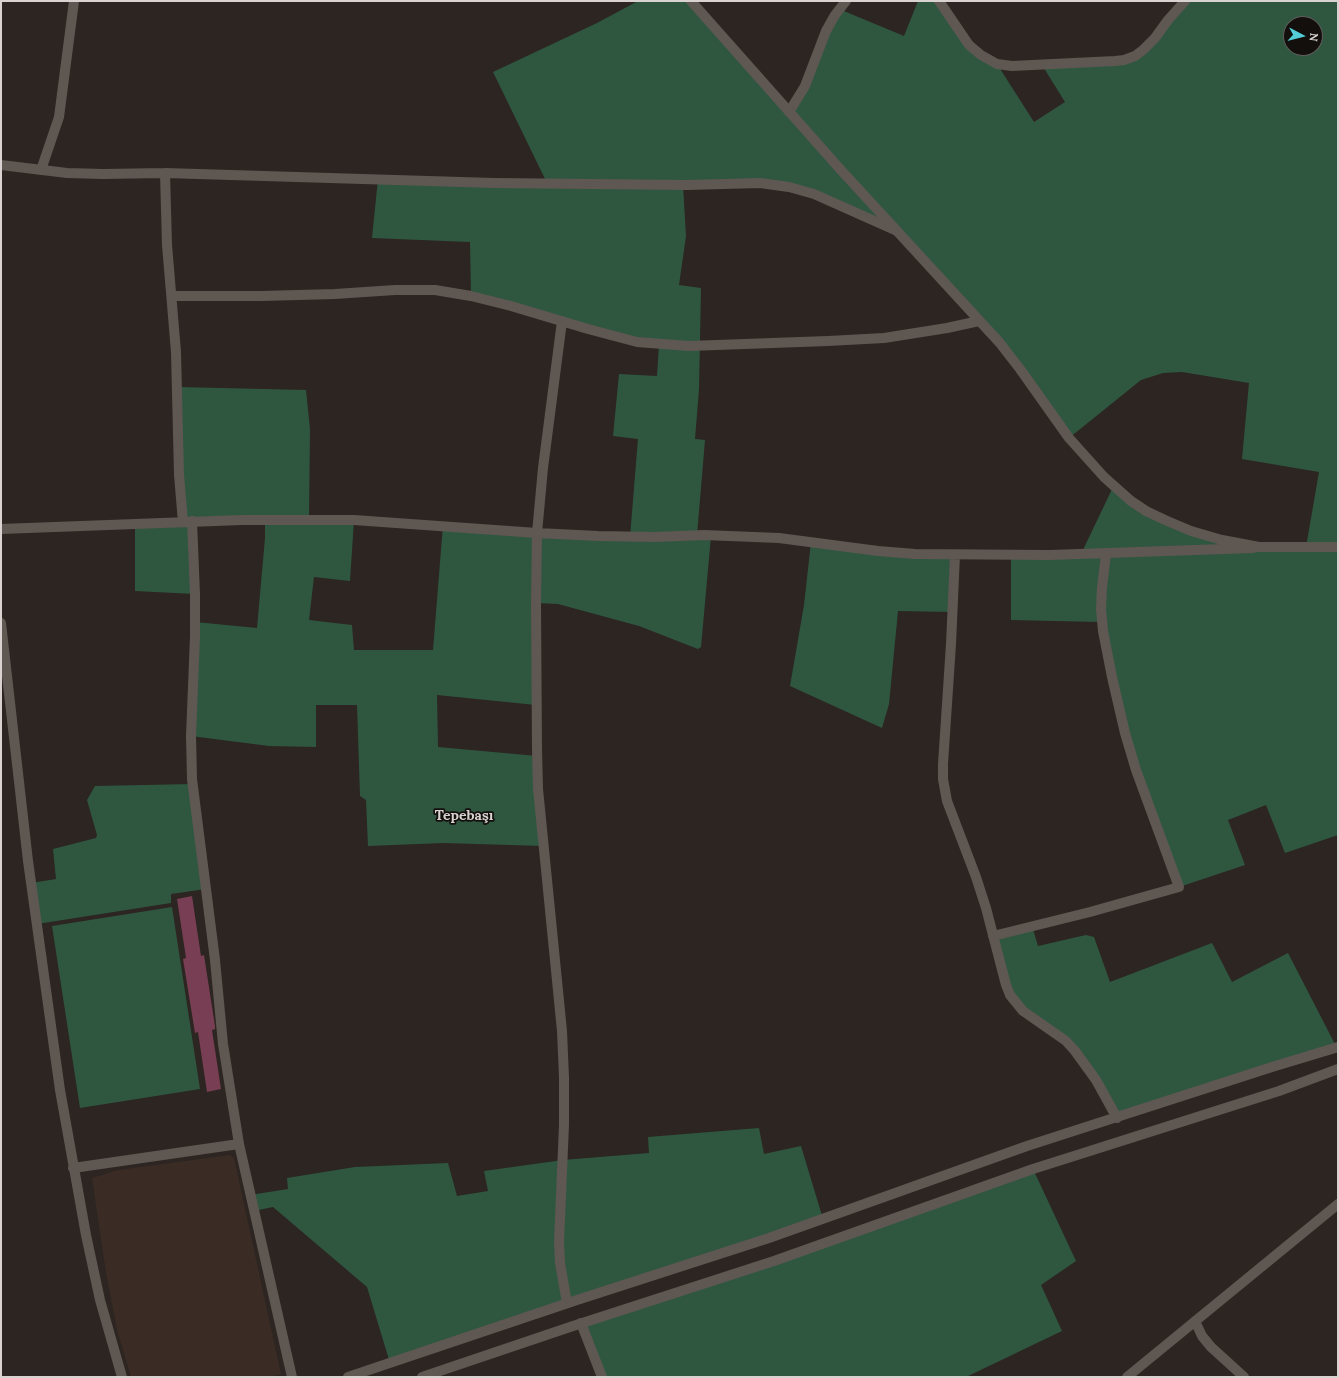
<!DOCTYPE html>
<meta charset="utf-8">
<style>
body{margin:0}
#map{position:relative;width:1339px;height:1378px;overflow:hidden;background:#2c2521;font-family:Lora,serif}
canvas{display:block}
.frame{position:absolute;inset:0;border:2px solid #d8d3d0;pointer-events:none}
.north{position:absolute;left:1283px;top:16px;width:40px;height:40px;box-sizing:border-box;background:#120f0d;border:1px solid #615d5b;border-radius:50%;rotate:97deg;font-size:11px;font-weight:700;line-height:16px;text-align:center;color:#d8d3d0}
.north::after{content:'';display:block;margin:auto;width:14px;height:18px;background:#52ccd6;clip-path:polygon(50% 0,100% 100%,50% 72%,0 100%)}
</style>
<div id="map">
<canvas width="1339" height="1378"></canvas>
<div class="frame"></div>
<div class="north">N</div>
</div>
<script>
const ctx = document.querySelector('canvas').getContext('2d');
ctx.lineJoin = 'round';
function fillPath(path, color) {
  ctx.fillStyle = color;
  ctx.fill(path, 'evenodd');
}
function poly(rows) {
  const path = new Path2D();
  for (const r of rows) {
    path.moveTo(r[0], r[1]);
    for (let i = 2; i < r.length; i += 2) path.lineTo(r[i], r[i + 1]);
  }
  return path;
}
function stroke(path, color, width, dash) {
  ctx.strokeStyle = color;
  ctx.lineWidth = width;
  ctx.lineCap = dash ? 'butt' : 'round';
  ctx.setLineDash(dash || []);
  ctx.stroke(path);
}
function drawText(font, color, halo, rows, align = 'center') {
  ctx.font = font + ' Lora,serif';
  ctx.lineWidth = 3.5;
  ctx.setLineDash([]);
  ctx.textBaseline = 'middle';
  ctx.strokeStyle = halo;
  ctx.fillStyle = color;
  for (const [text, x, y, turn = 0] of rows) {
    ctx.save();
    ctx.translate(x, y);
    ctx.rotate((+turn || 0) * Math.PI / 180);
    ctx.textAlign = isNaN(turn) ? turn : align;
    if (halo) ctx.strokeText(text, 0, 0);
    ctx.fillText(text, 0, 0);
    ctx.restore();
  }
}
const built = poly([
 [230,1155,234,1158,281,1374,271,1377,131,1377,117,1330,106,1273,92,1178,118,1170]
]);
const green = poly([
 [638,1,691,1,789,112,839,9,904,36,918,1,939,1,969,45,997,64,1034,122,1065,102,1042,65,1135,56,1185,1,1338,1,1338,835,1285,853,1266,805,1228,820,1245,865,1179,887,1136,770,1102,622,1011,620,1011,555,1081,554,1114,485,1131,501,1222,540,1306,547,1319,472,1242,459,1249,383,1182,372,1163,373,1141,380,1069,438,1020,369,897,231,789,187,683,185,686,236,679,285,701,288,699,389,695,439,705,440,697,535,711,536,701,647,698,649,639,626,558,604,536,603,536,705,437,695,438,747,537,756,544,846,443,843,368,846,366,800,360,796,357,705,316,705,316,747,269,746,191,736,195,622,257,628,265,538,265,520,192,522,195,594,135,591,135,524,183,522,177,387,306,390,310,429,309,519,354,520,350,581,314,577,309,620,352,625,354,650,433,650,443,525,630,537,638,439,613,436,619,374,657,376,659,345,471,296,470,242,372,238,378,179,547,183,493,72,597,23],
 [1291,24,1315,24,1315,48,1291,48],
 [811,542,955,555,952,612,898,611,889,704,882,728,790,686,804,605],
 [193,784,206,889,171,894,171,903,37,924,31,883,56,879,53,849,96,838,97,835,87,800,95,786],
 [172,907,200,1089,80,1108,52,926],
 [1032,926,1038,946,1086,935,1094,937,1110,982,1212,943,1232,982,1288,953,1337,1048,1117,1118,1083,1061,1016,1003,993,936],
 [759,1128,764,1154,801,1146,823,1219,390,1363,367,1287,273,1207,254,1211,250,1195,288,1189,287,1178,355,1167,448,1163,457,1196,488,1191,484,1171,563,1160,649,1153,648,1137],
 [1033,1169,1076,1261,1041,1285,1062,1331,966,1377,602,1377,581,1323]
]);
const building = poly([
 [192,896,201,956,204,955,215,1026,215,1029,212,1030,221,1089,207,1092,198,1032,195,1033,183,959,186,958,177,899]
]);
const street = poly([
 [939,1,969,45,981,55,997,64,1012,66,1115,61,1124,60,1135,56,1143,50,1155,38,1168,20,1185,1],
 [789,112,805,86,826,31,835,15,846,1],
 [1,165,67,173,103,174,165,173,494,183,687,185,760,183,789,187,814,194,897,231],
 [41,170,59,117,74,1],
 [165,173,167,245,176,352,179,475,183,522],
 [172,296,261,296,335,294,395,290,435,290,471,296,511,306,588,329,637,342,689,346,828,341,884,338,947,328,979,321],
 [562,321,543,468,537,533,536,603,537,749,538,789,562,1031,564,1078,564,1125,559,1242,560,1263,567,1303],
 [192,521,195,594,195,636,191,736,192,779,215,960,223,1044,239,1144,292,1377],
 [1,529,242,520,354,520,537,533,598,536,655,537,704,535,779,538,878,551,915,554,1050,555,1253,548],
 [955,555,951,644,943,764,943,779,947,801,976,877,986,908,1006,985,1010,995,1023,1011,1066,1041,1075,1051,1096,1080,1117,1118],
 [1,623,28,861,60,1090,86,1235,100,1300,122,1377],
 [993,936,1090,912,1179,887,1136,770,1125,733,1112,677,1103,631,1101,609,1102,587,1106,554],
 [73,1168,239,1144],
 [1195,1321,1202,1336,1211,1347,1244,1377],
 [581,1323,602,1377],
 [1127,1377,1338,1204]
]);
const secondary = poly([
 [691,1,840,169,999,342,1020,369,1069,438,1104,477,1131,501,1146,511,1165,520,1191,531,1222,540,1259,547,1338,547],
 [348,1377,577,1300,769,1238,1027,1146,1272,1067,1338,1047],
 [422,1377,573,1326,774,1261,1033,1169,1279,1091,1338,1069]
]);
const districtNames = [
 ["Tepebaşı",464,816]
];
fillPath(built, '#3a2c25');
fillPath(green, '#2f5740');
fillPath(building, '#783e53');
stroke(street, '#5f5752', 10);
stroke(secondary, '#5f5752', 10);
drawText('bold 14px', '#d8d3d0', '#120f0d', districtNames);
</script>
